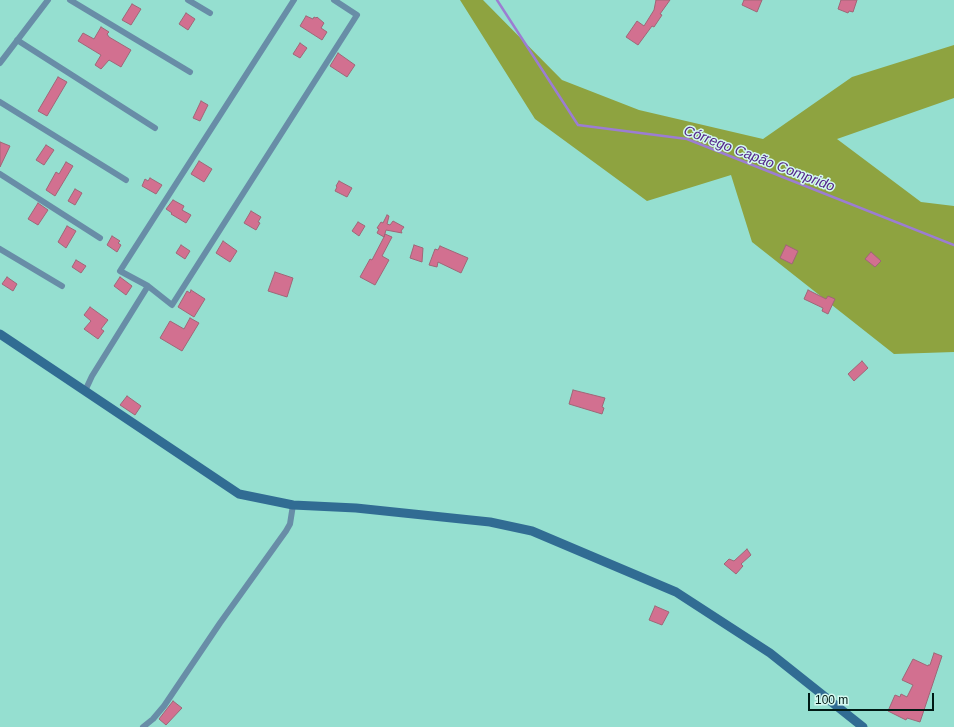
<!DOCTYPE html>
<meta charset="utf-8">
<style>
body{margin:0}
#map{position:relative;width:954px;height:727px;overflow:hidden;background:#95dfd0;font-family:Arial,sans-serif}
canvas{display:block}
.scale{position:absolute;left:808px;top:693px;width:126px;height:18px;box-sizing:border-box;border:2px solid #001a15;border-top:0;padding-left:5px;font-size:12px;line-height:14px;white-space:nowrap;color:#001a15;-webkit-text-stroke:3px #d4f8f0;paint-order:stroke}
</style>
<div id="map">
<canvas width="954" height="727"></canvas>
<div class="scale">100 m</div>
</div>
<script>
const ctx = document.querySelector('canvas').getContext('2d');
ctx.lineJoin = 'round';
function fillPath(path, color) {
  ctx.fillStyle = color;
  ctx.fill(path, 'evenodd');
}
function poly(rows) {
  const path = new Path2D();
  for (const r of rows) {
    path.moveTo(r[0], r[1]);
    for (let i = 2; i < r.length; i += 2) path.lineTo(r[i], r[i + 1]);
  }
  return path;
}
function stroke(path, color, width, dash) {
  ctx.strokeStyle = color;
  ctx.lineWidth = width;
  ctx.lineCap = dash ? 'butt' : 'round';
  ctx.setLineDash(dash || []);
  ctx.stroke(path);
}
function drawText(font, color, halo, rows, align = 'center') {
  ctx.font = font + ' Arial,sans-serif';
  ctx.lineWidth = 3;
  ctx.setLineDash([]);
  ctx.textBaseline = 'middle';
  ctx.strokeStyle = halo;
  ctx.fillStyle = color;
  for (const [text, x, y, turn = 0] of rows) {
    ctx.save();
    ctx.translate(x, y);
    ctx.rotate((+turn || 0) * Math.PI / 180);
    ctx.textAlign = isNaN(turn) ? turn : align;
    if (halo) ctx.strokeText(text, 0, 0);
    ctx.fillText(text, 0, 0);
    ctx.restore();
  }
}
const forest = poly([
 [460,0,483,0,562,80,639,110,763,139,852,77,954,45,954,98,837,139,921,202,954,206,954,352,894,354,752,242,731,175,647,201,535,119]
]);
const stream = poly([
 [497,0,578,125,687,139,954,245]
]);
const building = poly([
 [656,0,670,0,660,14,662,15,654,27,652,26,638,45,626,37,637,21,644,26,654,10,656,0],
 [744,0,762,0,757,12,742,5,744,0],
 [841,0,857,0,853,12,849,11,848,13,838,9,841,0],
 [132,4,141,9,131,25,122,20,132,4],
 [186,13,195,19,188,30,179,24,186,13],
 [306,16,313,19,314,17,316,18,317,17,324,23,321,28,327,32,322,40,300,26,306,16],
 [101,27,109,32,107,34,109,37,131,50,121,67,109,60,101,69,95,65,101,55,78,41,83,33,94,39,101,27],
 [300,43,307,48,300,58,293,54,300,43],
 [338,53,355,65,347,77,330,66,338,53],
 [58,77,67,82,47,116,38,111,58,77],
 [201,101,208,105,200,121,193,118,201,101],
 [0,142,10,146,0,167,0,142],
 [46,145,54,150,44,165,36,160,46,145],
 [199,161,212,169,204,182,191,174,199,161],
 [66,162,73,166,55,196,46,190,56,172,59,174,66,162],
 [150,178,162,185,156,194,142,186,145,179,148,181,150,178],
 [339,181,352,188,347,197,335,191,337,187,336,186,339,181],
 [75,189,82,193,75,205,68,201,75,189],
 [173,200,184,206,182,210,191,215,186,223,171,214,172,213,166,209,173,200],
 [38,203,48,210,38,225,28,219,38,203],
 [251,211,261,217,258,222,260,223,256,230,244,223,251,211],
 [387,215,389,216,387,224,390,225,393,221,404,227,401,231,402,233,386,230,384,237,385,234,392,237,382,256,389,260,375,285,360,277,370,259,372,260,384,237,377,233,379,229,377,228,381,222,383,223,387,215],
 [358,222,365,226,359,236,352,231,358,222],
 [67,226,76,231,66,248,58,242,67,226],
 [112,236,120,241,118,243,121,245,117,252,107,245,112,236],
 [223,241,237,251,230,262,216,253,223,241],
 [181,245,190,251,185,259,176,253,181,245],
 [414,245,423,248,422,262,410,258,414,245],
 [786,245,798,251,792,264,780,258,786,245],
 [440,246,468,258,461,273,438,262,437,267,429,265,435,249,438,250,440,246],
 [871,252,881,261,875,267,865,259,871,252],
 [76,260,86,266,81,273,72,267,76,260],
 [275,272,293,278,287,297,268,291,275,272],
 [7,277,17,284,13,291,2,284,7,277],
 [120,277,132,286,126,295,114,286,120,277],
 [191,290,205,299,194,317,178,307,187,291,190,293,191,290],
 [808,290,826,299,828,296,835,299,828,314,822,311,823,308,804,299,808,290],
 [90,307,108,320,101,329,104,331,98,339,84,329,91,321,84,315,90,307],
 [190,318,199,323,182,351,160,338,170,321,184,329,190,318],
 [862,361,868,368,854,381,848,374,862,361],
 [573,390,605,398,602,407,604,408,602,414,569,404,573,390],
 [127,396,141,406,135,415,120,405,127,396],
 [747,549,751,555,741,564,743,566,736,574,724,564,729,559,734,561,747,549],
 [655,606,669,612,662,625,649,620,655,606],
 [934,653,942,656,920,722,907,718,906,720,888,711,895,695,900,697,901,694,907,697,913,685,902,680,913,659,928,666,928,665,930,665,934,653],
 [173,701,182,708,166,725,159,719,173,701]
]);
const street = poly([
 [70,0,190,72],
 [188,0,210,13],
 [294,0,120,271,148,286,172,305,357,15,334,0],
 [17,40,155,128],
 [0,63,48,0],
 [0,102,126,180],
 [0,174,100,238],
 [0,249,62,286],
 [85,391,92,376,148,286],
 [143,727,153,719,164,706,220,623,286,531,290,524,293,505]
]);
const secondary = poly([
 [0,334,239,494,293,505,356,508,490,522,532,531,676,592,770,653,863,727]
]);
const waterNames = [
 ["Córrego Capão Comprido",759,159,21]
];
fillPath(forest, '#8ea340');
stroke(stream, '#9c7dd2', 2.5);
fillPath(building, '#d27090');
stroke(building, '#9f6677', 1);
stroke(street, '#688da7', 6);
stroke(secondary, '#316c93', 9);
drawText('italic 14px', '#54268a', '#d4f8f0', waterNames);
</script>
